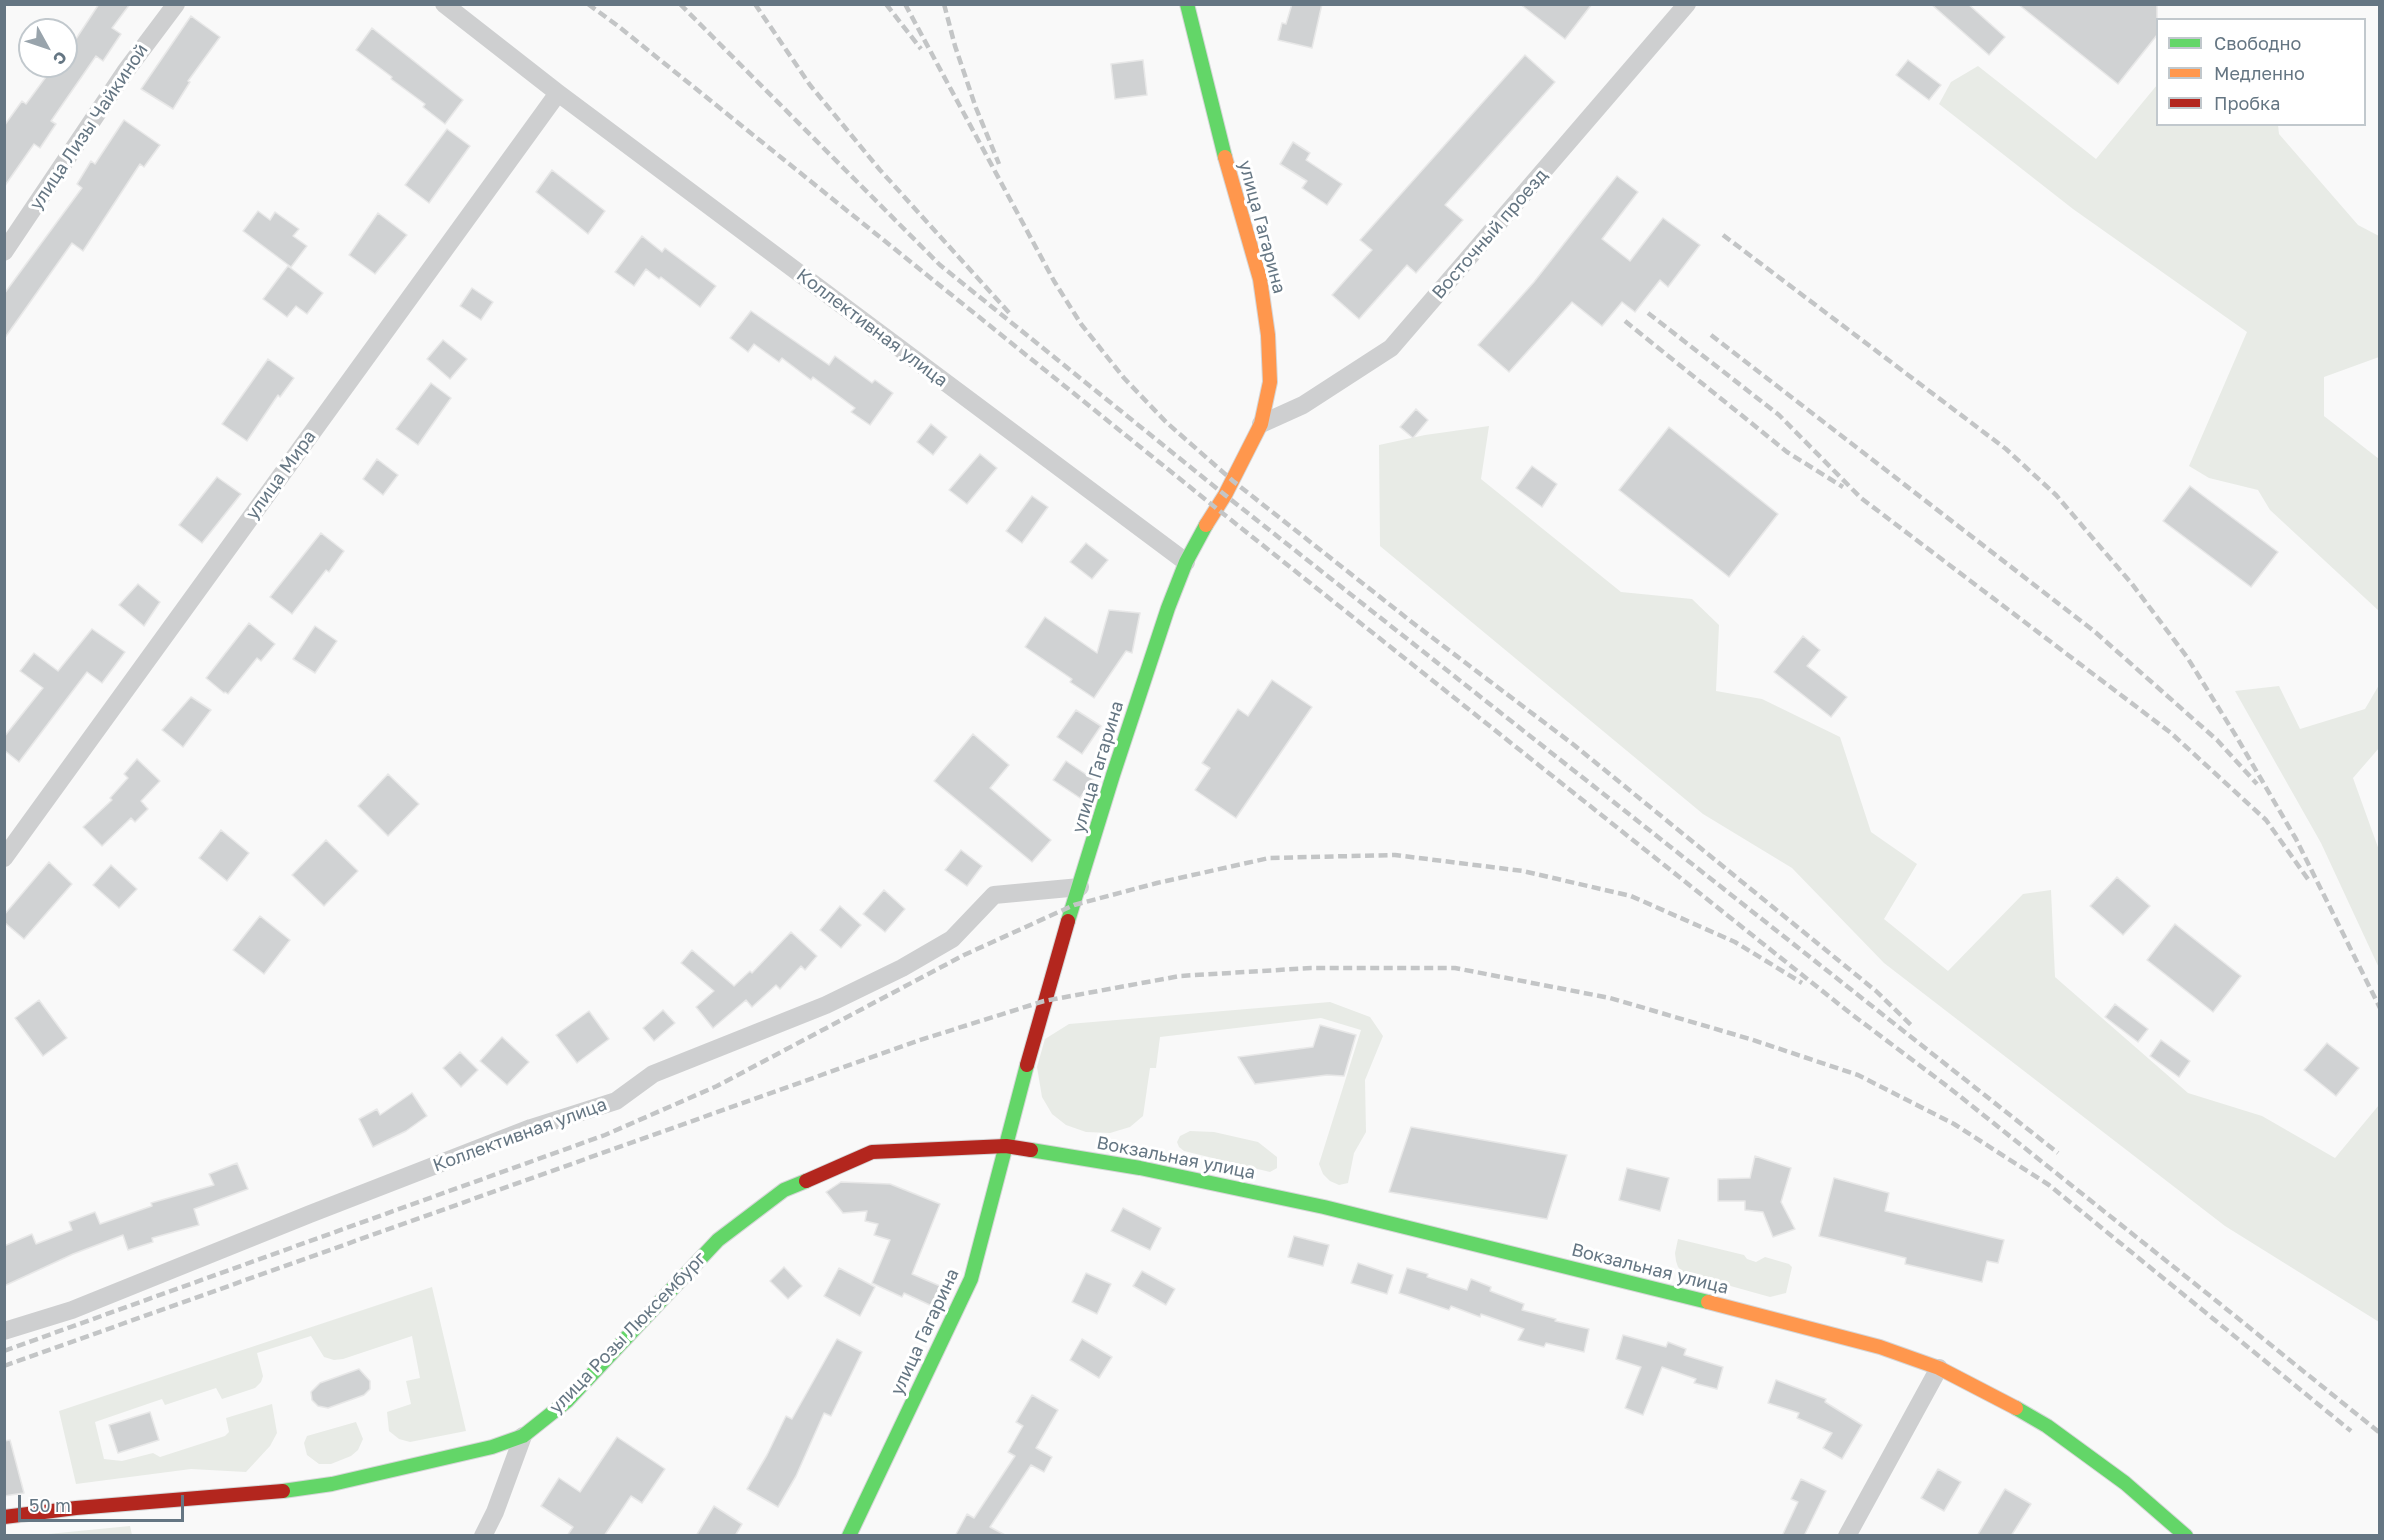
<!DOCTYPE html>
<meta charset="utf-8">
<style>
body{margin:0}
#map{position:relative;width:2384px;height:1540px;overflow:hidden;background:#f9f9f9;font-family:"Golos Text",sans-serif}
canvas{display:block}
.frame{position:absolute;inset:0;border:6px solid #657683;pointer-events:none}
.legend{position:absolute;left:2156px;top:18px;width:210px;height:108px;box-sizing:border-box;background:#fff;border:2px solid #c1c8cd;margin:0;padding:8px 10px;list-style:none;font-size:18px;color:#657683}
.legend li{display:flex;align-items:center;gap:12px;height:30px}
.legend b{width:30px;border:2px solid #c1c8cd}
.north{position:absolute;left:18px;top:18px;width:60px;height:60px;box-sizing:border-box;background:#fff;border:2px solid #c1c8cd;border-radius:50%;rotate:130deg;font-size:16px;font-weight:700;line-height:24px;text-align:center;color:#657683}
.north::after{content:'';display:block;margin:auto;width:21px;height:27px;background:#99a4ac;clip-path:polygon(50% 0,100% 100%,50% 72%,0 100%)}
.scale{position:absolute;left:18px;top:1495px;width:166px;height:27px;box-sizing:border-box;border:3px solid #657683;border-top:0;padding-left:8px;font-size:18px;line-height:21px;white-space:nowrap;color:#657683;-webkit-text-stroke:4px #fff;paint-order:stroke}
</style>
<div id="map">
<canvas width="2384" height="1540"></canvas>
<div class="frame"></div>
<ul class="legend">
<li><b style="height:8px;background:#63d668"></b>Свободно</li>
<li><b style="height:8px;background:#ff974d"></b>Медленно</li>
<li><b style="height:8px;background:#b3261e"></b>Пробка</li>
</ul>
<div class="north">С</div>
<div class="scale">50 m</div>
</div>
<script>
const ctx = document.querySelector('canvas').getContext('2d');
ctx.lineJoin = 'round';
function fillPath(path, color) {
  ctx.fillStyle = color;
  ctx.fill(path, 'evenodd');
}
function poly(rows) {
  const path = new Path2D();
  for (const r of rows) {
    path.moveTo(r[0], r[1]);
    for (let i = 2; i < r.length; i += 2) path.lineTo(r[i], r[i + 1]);
  }
  return path;
}
function stroke(path, color, width, dash) {
  ctx.strokeStyle = color;
  ctx.lineWidth = width;
  ctx.lineCap = dash ? 'butt' : 'round';
  ctx.setLineDash(dash || []);
  ctx.stroke(path);
}
function drawText(font, color, halo, rows, align = 'center') {
  ctx.font = font + ' "Golos Text",sans-serif';
  ctx.lineWidth = 6;
  ctx.setLineDash([]);
  ctx.textBaseline = 'middle';
  ctx.strokeStyle = halo;
  ctx.fillStyle = color;
  for (const [text, x, y, turn = 0] of rows) {
    ctx.save();
    ctx.translate(x, y);
    ctx.rotate((+turn || 0) * Math.PI / 180);
    ctx.textAlign = isNaN(turn) ? turn : align;
    if (halo) ctx.strokeText(text, 0, 0);
    ctx.fillText(text, 0, 0);
    ctx.restore();
  }
}
const green = poly([
 [1978,66,2096,159,2157,85,2158,124,2278,125,2279,134,2358,225,2379,236,2379,357,2324,377,2324,416,2379,459,2379,611,2270,510,2258,490,2209,478,2189,466,2247,332,2073,209,1939,104,1951,82],
 [1489,426,1481,479,1621,592,1692,599,1719,625,1716,691,1762,699,1840,737,1871,832,1917,864,1884,919,1948,971,2023,894,2051,890,2055,977,2188,1093,2262,1116,2335,1158,2379,1105,2379,1322,2225,1226,1884,963,1792,868,1703,814,1380,546,1379,445,1425,435],
 [2379,685,2379,748,2353,778,2379,850,2379,968,2321,843,2235,691,2279,686,2300,729,2365,709],
 [1330,1002,1370,1017,1383,1036,1365,1080,1366,1132,1354,1153,1348,1183,1339,1185,1330,1181,1323,1174,1319,1164,1361,1030,1321,1018,1160,1037,1156,1068,1150,1068,1143,1116,1130,1127,1110,1133,1086,1132,1066,1125,1052,1114,1042,1097,1037,1067,1045,1039,1069,1024],
 [1190,1131,1214,1132,1258,1142,1277,1157,1277,1168,1270,1172,1184,1151,1179,1147,1177,1142,1180,1136],
 [1678,1239,1744,1255,1747,1259,1756,1262,1765,1257,1789,1264,1792,1267,1786,1293,1770,1297,1684,1273,1678,1267,1676,1261,1675,1253],
 [432,1287,466,1431,410,1442,399,1439,389,1431,387,1412,411,1404,406,1381,420,1378,412,1336,343,1359,334,1360,324,1357,311,1336,257,1353,263,1376,261,1382,255,1388,222,1399,216,1388,165,1405,162,1399,95,1422,104,1459,122,1461,153,1453,160,1457,225,1436,229,1432,226,1418,272,1404,277,1433,270,1446,246,1472,191,1469,76,1484,59,1411],
 [356,1422,363,1439,358,1450,351,1456,331,1464,319,1464,307,1455,304,1443,307,1436],
 [130,1526,132,1535,38,1535]
]);
const building = poly([
 [99,4,130,4,112,28,121,34,103,61,96,56,51,121,56,124,40,148,34,144,4,187,4,126,22,101,26,104,54,66,66,66,66,54,99,4],
 [1292,4,1322,4,1312,48,1278,40,1282,23,1286,24,1292,4],
 [1520,4,1592,4,1565,39,1520,4],
 [1931,4,1968,4,2005,37,1989,55,1931,4],
 [2018,4,2157,4,2157,35,2118,84,2018,4],
 [191,16,220,37,188,81,190,82,173,109,141,89,191,16],
 [372,28,463,100,445,124,423,107,425,104,391,79,392,77,356,50,372,28],
 [1525,55,1555,82,1445,205,1463,220,1416,273,1407,265,1359,319,1332,295,1372,250,1360,240,1525,55],
 [1143,60,1147,95,1115,99,1111,64,1143,60],
 [1908,60,1941,85,1929,100,1896,75,1908,60],
 [124,120,160,145,144,167,140,164,83,251,72,243,4,339,4,294,82,188,77,184,91,161,95,164,124,120],
 [447,129,470,146,429,203,405,185,447,129],
 [1293,142,1310,153,1306,160,1342,184,1327,205,1302,188,1307,181,1280,164,1293,142],
 [552,170,605,211,588,234,536,192,552,170],
 [1617,176,1638,192,1602,239,1630,261,1663,218,1700,245,1668,287,1660,280,1635,312,1622,302,1602,326,1572,302,1509,372,1478,345,1534,282,1617,176],
 [258,211,270,220,275,212,299,229,293,236,307,246,291,267,243,231,258,211],
 [378,213,407,235,375,274,349,255,378,213],
 [642,236,662,252,665,248,716,286,700,307,661,277,659,279,646,269,634,286,615,272,642,236],
 [288,266,323,293,307,314,296,306,287,317,263,299,288,266],
 [472,288,493,302,481,320,460,306,472,288],
 [751,311,829,365,835,356,872,383,875,380,893,393,870,425,851,412,855,408,813,377,811,380,782,358,779,362,754,344,748,352,730,338,751,311],
 [443,340,467,359,450,379,427,359,443,340],
 [268,359,294,378,280,397,278,395,247,441,222,424,268,359],
 [431,383,451,398,418,445,396,429,431,383],
 [1416,409,1428,420,1413,438,1400,427,1416,409],
 [931,424,947,437,933,455,917,442,931,424],
 [1669,427,1778,514,1729,577,1619,490,1669,427],
 [980,454,997,468,967,504,949,490,980,454],
 [377,459,398,475,383,495,363,479,377,459],
 [1532,466,1557,484,1542,507,1516,488,1532,466],
 [217,477,241,494,202,543,179,525,217,477],
 [2190,486,2278,552,2251,587,2163,521,2190,486],
 [1032,496,1048,507,1022,543,1006,531,1032,496],
 [321,533,344,551,329,572,326,570,292,614,270,597,321,533],
 [1086,543,1108,560,1092,579,1070,562,1086,543],
 [138,584,160,602,144,626,119,605,138,584],
 [1109,610,1140,613,1132,653,1126,651,1094,698,1070,682,1072,679,1025,647,1045,617,1097,653,1109,610],
 [249,623,275,644,261,661,257,658,228,694,225,692,224,693,206,678,249,623],
 [315,626,337,641,315,673,293,659,315,626],
 [92,629,125,652,102,683,87,672,19,762,4,750,4,737,43,688,20,671,34,653,58,671,92,629],
 [1803,636,1820,650,1807,666,1847,697,1831,717,1774,672,1803,636],
 [1272,680,1312,707,1236,818,1195,790,1210,768,1202,763,1238,709,1248,716,1272,680],
 [191,697,211,710,183,747,162,730,191,697],
 [1076,710,1101,726,1082,754,1057,737,1076,710],
 [973,734,1009,765,990,788,1051,840,1032,862,934,781,973,734],
 [137,759,160,781,141,801,148,809,135,822,131,818,102,846,83,827,112,800,110,798,128,778,124,774,137,759],
 [1066,761,1093,779,1080,798,1053,780,1066,761],
 [388,774,419,804,388,836,358,806,388,774],
 [221,830,249,853,227,881,199,858,221,830],
 [326,840,358,871,324,906,292,875,326,840],
 [961,850,982,866,967,886,945,870,961,850],
 [49,862,72,884,24,939,4,922,4,915,49,862],
 [111,865,137,889,119,908,93,885,111,865],
 [2117,877,2150,906,2123,935,2090,906,2117,877],
 [884,890,905,909,885,932,863,914,884,890],
 [840,906,861,925,841,948,820,930,840,906],
 [260,916,290,940,264,974,233,950,260,916],
 [2175,924,2241,976,2213,1012,2147,960,2175,924],
 [791,932,817,956,805,970,801,966,780,989,776,985,752,1007,746,1000,713,1028,696,1007,714,991,681,963,692,950,734,986,750,971,752,973,791,932],
 [39,1000,67,1038,43,1056,15,1018,39,1000],
 [2115,1004,2148,1029,2138,1042,2105,1017,2115,1004],
 [663,1010,675,1023,654,1041,643,1028,663,1010],
 [589,1011,609,1039,577,1063,556,1035,589,1011],
 [1320,1025,1356,1035,1344,1076,1327,1075,1255,1084,1238,1057,1313,1047,1320,1025],
 [502,1037,529,1062,507,1085,480,1061,502,1037],
 [2161,1040,2190,1061,2179,1077,2150,1056,2161,1040],
 [2327,1043,2359,1068,2336,1096,2304,1070,2327,1043],
 [460,1052,478,1070,461,1087,443,1068,460,1052],
 [412,1093,427,1116,406,1131,373,1147,359,1119,377,1109,380,1115,412,1093],
 [1411,1127,1567,1155,1547,1219,1389,1192,1411,1127],
 [1755,1156,1791,1168,1781,1202,1795,1229,1773,1237,1763,1212,1745,1210,1745,1201,1718,1201,1718,1179,1750,1178,1755,1156],
 [237,1163,248,1189,194,1209,199,1225,152,1238,153,1242,128,1250,123,1235,73,1254,4,1286,4,1246,32,1234,36,1244,72,1230,69,1222,95,1212,100,1224,152,1206,151,1203,214,1185,209,1174,237,1163],
 [1627,1168,1669,1178,1660,1211,1619,1200,1627,1168],
 [1834,1178,1889,1193,1885,1211,2004,1240,1998,1263,1987,1261,1982,1282,1905,1264,1906,1258,1819,1236,1834,1178],
 [841,1182,890,1184,940,1204,912,1274,940,1286,932,1306,904,1293,902,1297,872,1283,890,1240,874,1235,878,1224,865,1221,867,1211,843,1213,826,1192,841,1182],
 [1123,1208,1161,1228,1150,1250,1111,1231,1123,1208],
 [1294,1236,1329,1245,1323,1266,1288,1257,1294,1236],
 [1358,1263,1393,1275,1387,1294,1351,1283,1358,1263],
 [784,1267,802,1286,788,1299,770,1281,784,1267],
 [839,1268,875,1287,860,1316,824,1296,839,1268],
 [1407,1268,1428,1274,1427,1277,1467,1290,1471,1279,1491,1287,1490,1291,1524,1304,1522,1310,1556,1319,1555,1321,1589,1329,1584,1352,1546,1343,1544,1347,1518,1340,1524,1329,1481,1314,1480,1317,1451,1306,1449,1310,1399,1293,1407,1268],
 [1142,1271,1175,1289,1166,1305,1133,1286,1142,1271],
 [1086,1273,1111,1284,1097,1314,1072,1302,1086,1273],
 [1623,1335,1666,1347,1668,1342,1686,1349,1684,1355,1723,1367,1717,1389,1694,1383,1696,1379,1662,1367,1643,1415,1625,1408,1641,1367,1616,1359,1623,1335],
 [837,1339,862,1352,831,1416,824,1413,796,1476,778,1507,747,1489,767,1455,786,1416,792,1419,837,1339],
 [1082,1339,1112,1357,1099,1378,1070,1360,1082,1339],
 [359,1369,370,1381,370,1389,364,1395,328,1408,318,1406,312,1400,311,1392,320,1383,359,1369],
 [1776,1380,1826,1399,1825,1402,1862,1425,1842,1459,1823,1448,1832,1433,1797,1418,1799,1413,1768,1403,1776,1380],
 [1032,1395,1058,1410,1036,1448,1052,1457,1044,1472,1031,1465,990,1527,1007,1536,955,1536,967,1514,974,1518,1015,1456,1008,1452,1023,1426,1016,1422,1032,1395],
 [150,1412,159,1440,118,1453,109,1425,150,1412],
 [617,1437,665,1469,642,1503,631,1496,604,1536,567,1536,573,1527,541,1506,559,1478,580,1492,617,1437],
 [10,1440,24,1493,4,1496,4,1441,10,1440],
 [1938,1469,1961,1482,1944,1511,1921,1498,1938,1469],
 [1801,1479,1826,1491,1804,1536,1782,1536,1798,1502,1791,1499,1801,1479],
 [2005,1489,2031,1504,2011,1536,1977,1536,2005,1489],
 [714,1506,742,1524,735,1536,696,1536,714,1506]
]);
const street = poly([
 [444,4,558,93,1186,562],
 [4,252,125,72,176,4],
 [1261,424,1303,405,1391,348,1687,4],
 [4,858,558,93],
 [4,1331,72,1310,310,1214,531,1128,616,1101,653,1074,826,1005,902,968,952,939,994,895,1080,887],
 [483,1536,495,1512,523,1436],
 [1847,1536,1939,1368]
]);
const fast = poly([
 [1187,4,1225,157],
 [1068,921,1113,775,1168,608,1186,562,1206,525],
 [1031,1150,1140,1168,1324,1207,1708,1302],
 [2016,1408,2047,1426,2125,1483,2186,1536],
 [283,1491,332,1484,492,1447,523,1436,567,1401,718,1240,784,1190,806,1181],
 [849,1536,971,1279,1027,1065]
]);
const slow = poly([
 [1206,525,1225,495,1261,424,1270,382,1268,335,1260,279,1225,157],
 [1708,1302,1880,1347,1939,1368,2016,1408]
]);
const jam = poly([
 [1027,1065,1068,921],
 [806,1181,872,1152,1006,1146,1031,1150],
 [4,1517,76,1508,283,1491]
]);
const rail = poly([
 [588,4,618,26,1216,508,1850,1013,1947,1086,2214,1299,2380,1433],
 [680,4,940,265,1225,495,2058,1153],
 [755,4,810,85,880,170,1012,316],
 [886,4,921,49],
 [905,4,1054,281,1081,324,1124,378,1166,422,1233,481,1413,623,1574,745,1876,991,1912,1026],
 [944,4,955,46,976,108,999,164],
 [1723,235,2006,449,2056,495,2132,584,2187,657,2236,736,2296,839,2380,1008],
 [1648,313,1779,415,1861,498,2171,733,2266,820,2310,882],
 [1625,321,1787,452,1843,487],
 [1711,335,2094,631,2217,740,2257,784],
 [4,1351,605,1135,717,1086,964,955,1074,905,1157,883,1269,858,1395,855,1523,871,1631,896,1735,942,1802,983],
 [4,1366,917,1041,1044,1001,1180,976,1311,968,1455,968,1610,998,1750,1039,1858,1075,1954,1124,2049,1185,2351,1431]
]);
const streetNames = [
 ["улица Лизы Чайкиной",89,127,-56],
 ["улица Гагарина",1262,227,75],
 ["Восточный проезд",1490,234,-49],
 ["Коллективная улица",872,328,37],
 ["улица Мира",281,475,-54],
 ["улица Гагарина",1098,767,-73],
 ["Коллективная улица",520,1135,-20],
 ["Вокзальная улица",1176,1158,11],
 ["Вокзальная улица",1650,1269,14],
 ["улица Гагарина",925,1332,-65],
 ["улица Розы Люксембург",628,1333,-46]
];
fillPath(green, '#e8ebe6');
fillPath(building, '#d0d2d3');
stroke(building, '#e8e8e8', 1.5);
stroke(fast, '#d5d6d7', 16);
stroke(slow, '#d5d6d7', 16);
stroke(jam, '#d5d6d7', 16);
stroke(street, '#cecfd0', 18);
stroke(fast, '#63d668', 14);
stroke(slow, '#ff974d', 14);
stroke(jam, '#b3261e', 14);
stroke(rail, '#c3c5c6', 4.5, [9, 4.5]);
drawText('18px', '#657683', '#fff', streetNames);
</script>
